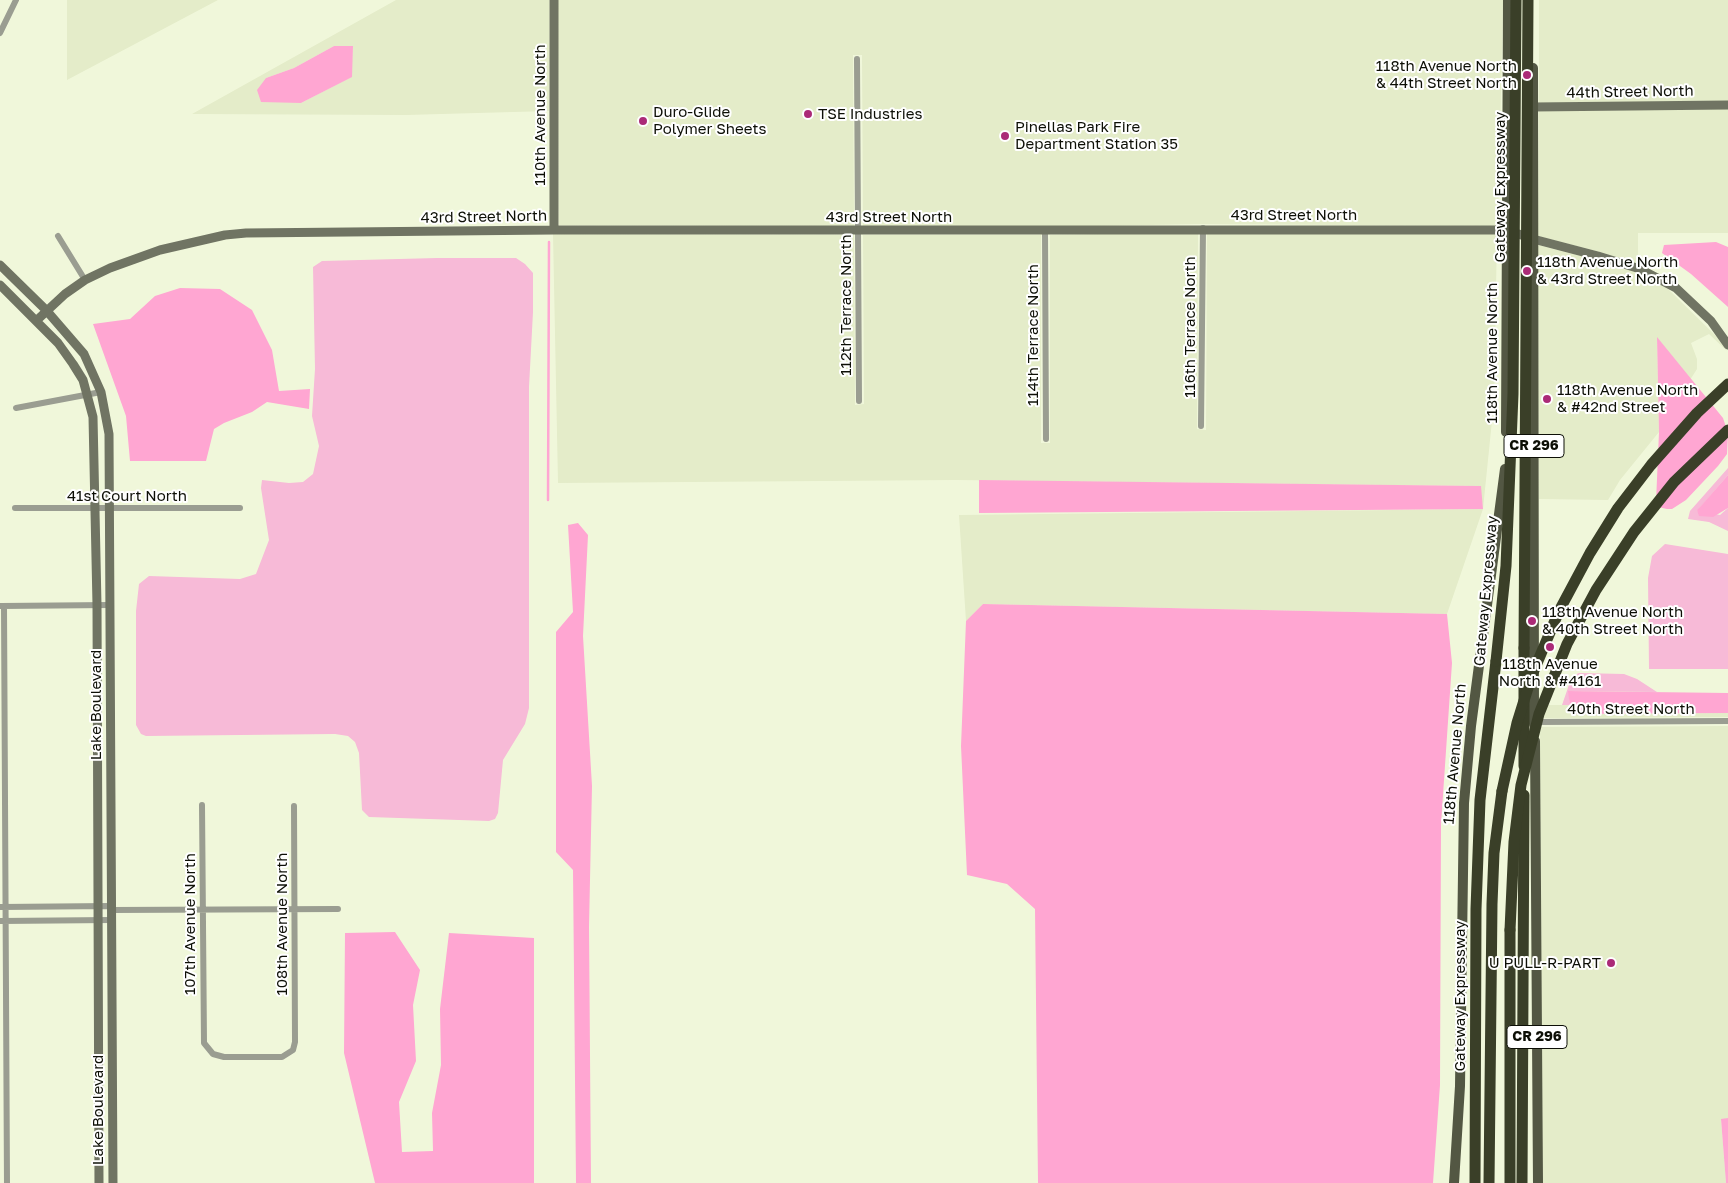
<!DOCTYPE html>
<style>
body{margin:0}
canvas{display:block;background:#f0f7da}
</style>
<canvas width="1728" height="1183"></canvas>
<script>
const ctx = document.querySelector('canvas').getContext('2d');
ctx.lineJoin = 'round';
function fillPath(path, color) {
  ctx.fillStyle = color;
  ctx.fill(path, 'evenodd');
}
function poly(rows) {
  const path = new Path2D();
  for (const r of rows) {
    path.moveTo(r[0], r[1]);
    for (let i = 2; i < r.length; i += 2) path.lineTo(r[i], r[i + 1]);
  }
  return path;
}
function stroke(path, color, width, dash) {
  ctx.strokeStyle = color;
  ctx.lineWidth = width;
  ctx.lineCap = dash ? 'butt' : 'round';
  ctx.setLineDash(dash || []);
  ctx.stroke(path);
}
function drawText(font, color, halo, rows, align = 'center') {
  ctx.font = font + ' "Golos Text",sans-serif';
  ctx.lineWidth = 4;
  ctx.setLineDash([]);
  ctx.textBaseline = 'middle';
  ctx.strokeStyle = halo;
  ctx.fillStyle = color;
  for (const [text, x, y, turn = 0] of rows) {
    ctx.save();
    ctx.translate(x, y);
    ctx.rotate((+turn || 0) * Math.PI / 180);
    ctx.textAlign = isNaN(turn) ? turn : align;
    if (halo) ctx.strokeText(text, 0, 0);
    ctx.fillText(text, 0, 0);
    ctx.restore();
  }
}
const built = poly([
 [67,0,218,0,67,80],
 [396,0,549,0,549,111,406,115,192,114],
 [334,46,353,46,351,77,301,103,266,78,294,68],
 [558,0,1503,0,1498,226,1198,224,1045,227,863,226,862,55,853,55,854,226,559,225],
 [1539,0,1728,0,1728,101,1539,103],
 [1728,109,1728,233,1638,233,1638,264,1600,252,1538,236,1539,111],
 [1198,232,1197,429,1206,430,1207,232,1497,234,1494,401,1483,509,1447,614,983,604,966,621,959,515,1483,509,1480,486,955,480,558,483,553,234,854,235,855,405,864,404,863,235,1041,235,1041,443,1050,443,1050,235],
 [1538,245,1597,260,1638,273,1667,288,1717,337,1727,351,1709,334,1691,343,1697,359,1697,369,1690,380,1657,338,1659,432,1620,480,1608,500,1539,499],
 [1547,705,1570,705,1571,714,1728,713,1728,717,1543,718],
 [1728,726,1728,1118,1721,1120,1726,1183,1543,1183,1540,727]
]);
const green = poly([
 [437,258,516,258,525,264,533,273,533,312,529,387,529,708,525,724,503,760,498,813,495,819,489,821,369,817,362,810,359,753,355,742,348,736,335,734,146,736,141,734,136,725,136,611,139,584,149,576,240,579,256,574,269,540,261,488,262,480,289,483,303,482,313,474,319,446,312,416,315,369,313,267,322,261],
 [1728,468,1728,475,1697,511,1720,515,1728,508,1728,531,1709,522,1688,519,1690,511],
 [1665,544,1728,554,1728,669,1649,669,1648,578,1652,556],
 [1579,673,1624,674,1637,679,1657,692,1569,691,1570,705,1562,705,1572,676]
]);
const water = poly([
 [334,46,353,46,352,77,301,103,261,102,257,90,266,78,294,68],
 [1716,242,1728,247,1728,307,1691,274,1662,253,1664,245],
 [180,288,220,289,252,310,272,350,279,391,310,389,309,409,267,402,252,412,224,423,214,429,206,461,130,461,126,416,93,324,130,319,155,296],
 [1657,337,1723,418,1728,433,1727,454,1718,466,1686,500,1672,509,1667,509,1658,507,1656,502,1659,432],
 [1728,475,1728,508,1713,517,1699,516,1697,510,1700,507],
 [979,480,1481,486,1483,509,979,513],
 [578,523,588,535,583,636,592,786,589,927,591,1183,576,1183,573,870,556,852,556,632,573,612,568,525],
 [983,604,1447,614,1452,663,1441,824,1440,1085,1433,1183,1038,1183,1035,909,1007,884,967,875,961,746,966,621],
 [1568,691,1728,693,1728,713,1571,714],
 [395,932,420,970,413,1005,416,1061,399,1102,402,1152,433,1151,432,1113,441,1065,440,1009,449,933,534,938,534,1183,375,1183,344,1053,345,933],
 [1728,1118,1728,1183,1726,1183,1721,1119]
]);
const stream = poly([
 [548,500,549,242]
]);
const street = poly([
 [0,33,16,0],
 [857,59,859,401],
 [1045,231,1046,439],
 [58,236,85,280],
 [16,408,101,392],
 [1201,426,1203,228],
 [15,508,240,508],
 [1,606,110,605],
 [4,606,7,1183],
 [1536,722,1728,721],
 [202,805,204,1043,213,1054,224,1057,282,1057,293,1050,295,1042,294,806],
 [0,907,111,906],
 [111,910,338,909],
 [0,921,111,920]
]);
const secondary = poly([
 [554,0,554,230],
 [1533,107,1728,105],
 [0,265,46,310,84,354,101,392,109,434,113,1183],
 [0,285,58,343,73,364,83,380,93,417,97,605,99,1183],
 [36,321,65,294,85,280,110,268,160,250,225,235,246,233,554,230,1507,230,1533,239,1598,256,1640,269,1676,288,1711,321,1728,345]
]);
const primary = poly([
 [1533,68,1534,724],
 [1506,432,1508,0],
 [1535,741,1538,1183],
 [1454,1183,1460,1086,1464,803,1471,726,1505,469]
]);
const highway = poly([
 [1524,766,1524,648],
 [1475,1183,1476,909,1480,800,1496,661],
 [1489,1183,1492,904,1494,853,1502,791],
 [1510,1183,1510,930],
 [1522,1183,1524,795]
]);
const highwayBridge = poly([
 [1524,648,1528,0],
 [1496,661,1506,566,1513,394,1516,0],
 [1502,791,1517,723,1532,675,1559,611,1590,553,1618,508,1651,465,1697,413,1728,384],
 [1510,930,1514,842,1521,785,1539,714,1567,644,1596,590,1634,532,1674,482,1728,430]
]);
const markers = [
 [1527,75,5,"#ab2a77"],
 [808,114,5,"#ab2a77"],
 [643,121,5,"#ab2a77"],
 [1005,136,5,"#ab2a77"],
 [1527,271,5,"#ab2a77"],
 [1547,399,5,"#ab2a77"],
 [1532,621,5,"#ab2a77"],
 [1550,647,5,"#ab2a77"],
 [1611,963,5,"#ab2a77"]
];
const shields = [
 [1534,446,60],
 [1537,1037,60]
];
const shieldNames = [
 ["CR 296",1534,446],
 ["CR 296",1537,1037]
];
const poiNames = [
 ["118th Avenue North",1517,66,"right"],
 ["& 44th Street North",1517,83,"right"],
 ["Duro-Glide",653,112],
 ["Polymer Sheets",653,129],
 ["TSE Industries",818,114],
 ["Pinellas Park Fire",1015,127],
 ["Department Station 35",1015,144],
 ["118th Avenue North",1537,262],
 ["& 43rd Street North",1537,279],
 ["118th Avenue North",1557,390],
 ["& #42nd Street",1557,407],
 ["118th Avenue North",1542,612],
 ["& 40th Street North",1542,629],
 ["118th Avenue",1550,664,"center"],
 ["North & #4161",1550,681,"center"],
 ["U PULL-R-PART",1601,963,"right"]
];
const streetNames = [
 ["44th Street North",1630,92,-1],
 ["110th Avenue North",540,115,-90],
 ["Gateway Expressway",1500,187,-90],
 ["43rd Street North",1294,215],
 ["43rd Street North",484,217,-1],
 ["43rd Street North",889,217],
 ["112th Terrace North",846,305,-90],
 ["116th Terrace North",1190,327,-90],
 ["114th Terrace North",1033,335,-90],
 ["118th Avenue North",1492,353,-90],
 ["41st Court North",127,496],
 ["Gateway Expressway",1486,591,-85],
 ["Lake Boulevard",96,705,-90],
 ["40th Street North",1631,709],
 ["118th Avenue North",1455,754,-85],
 ["107th Avenue North",190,924,-90],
 ["108th Avenue North",282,924,-90],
 ["Gateway Expressway",1460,996,-90],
 ["Lake Boulevard",98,1110,-90]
];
fillPath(built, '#e4ecc9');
fillPath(green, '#f7bad7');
fillPath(water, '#ffa6d2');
stroke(stream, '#ffa6d2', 2.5);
stroke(street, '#9a9d91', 6);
stroke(secondary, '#707463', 9);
stroke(primary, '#535743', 10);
stroke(highway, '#3a3f28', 11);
stroke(highwayBridge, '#3a3f28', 11);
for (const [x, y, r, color] of markers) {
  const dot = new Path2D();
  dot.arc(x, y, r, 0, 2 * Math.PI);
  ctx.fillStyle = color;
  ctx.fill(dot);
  stroke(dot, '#fff', 2);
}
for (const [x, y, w] of shields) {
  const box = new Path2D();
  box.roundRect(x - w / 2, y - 11.5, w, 23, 4);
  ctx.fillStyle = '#fff';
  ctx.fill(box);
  stroke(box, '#0d0f06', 1);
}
drawText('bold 14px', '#0d0f06', null, shieldNames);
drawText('15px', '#0d0f06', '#fff', poiNames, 'left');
drawText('15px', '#0d0f06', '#fff', streetNames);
</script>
